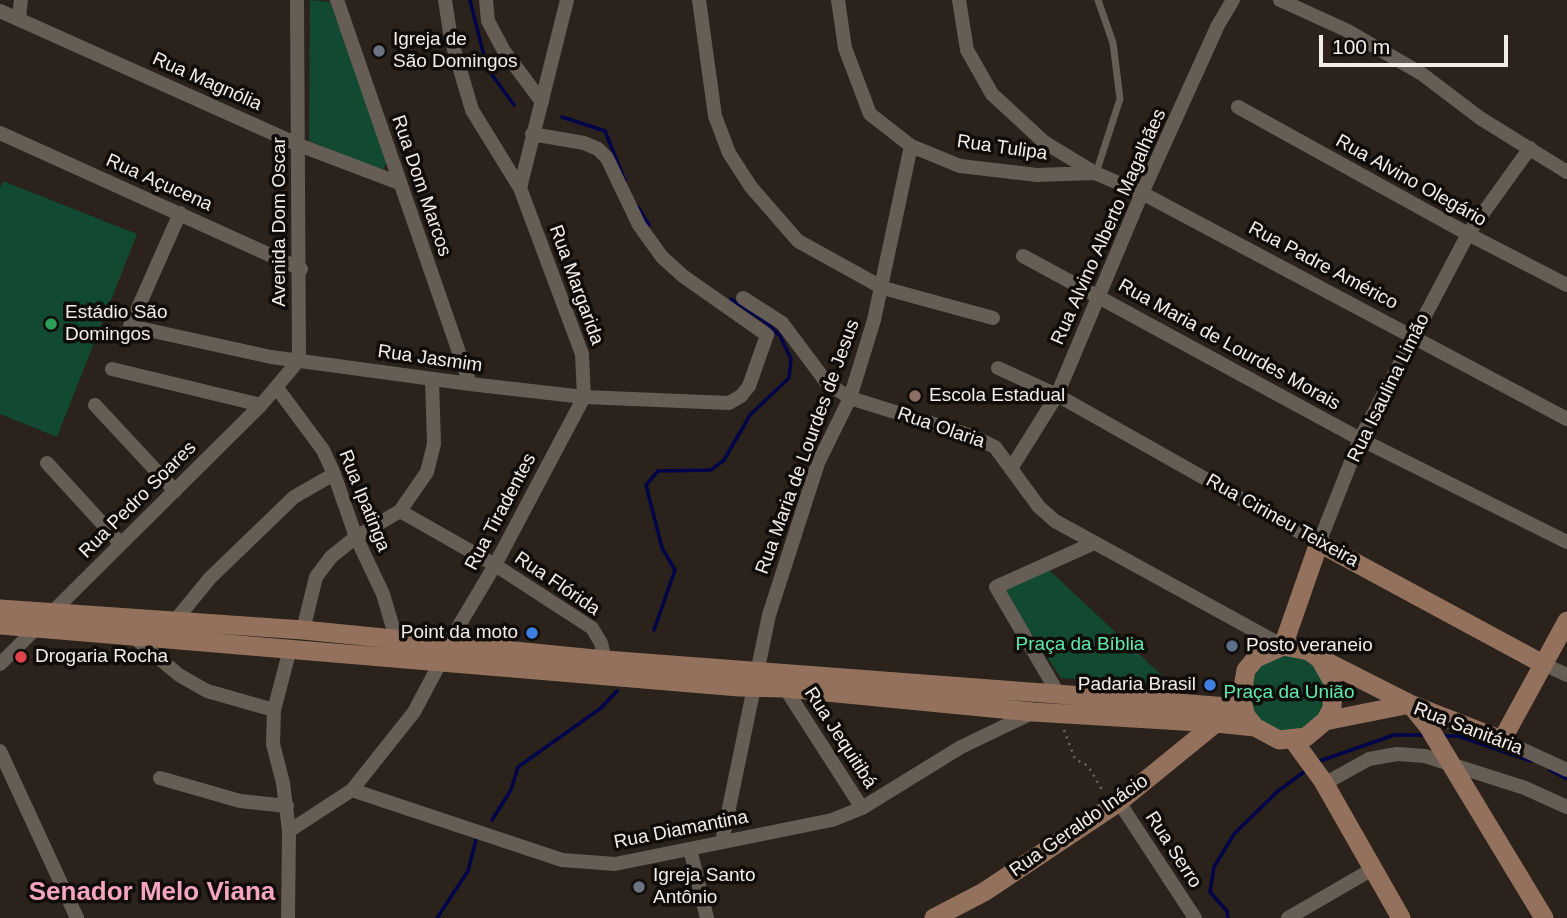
<!DOCTYPE html>
<meta charset="utf-8">
<style>
body{margin:0}
#map{position:relative;width:1567px;height:918px;overflow:hidden;background:#2a221b;font-family:Helvetica,sans-serif}
canvas{display:block}
.scale{position:absolute;left:1319px;top:35px;width:189px;height:32px;box-sizing:border-box;border:4px solid #f3ede9;border-top:0;padding-left:9px;font-size:21px;line-height:24px;white-space:nowrap;color:#f3ede9;-webkit-text-stroke:5px #100c09;paint-order:stroke}
</style>
<div id="map">
<canvas width="1567" height="918"></canvas>
<div class="scale">100 m</div>
</div>
<script>
const ctx = document.querySelector('canvas').getContext('2d');
ctx.lineJoin = 'round';
function fillPath(path, color) {
  ctx.fillStyle = color;
  ctx.fill(path, 'evenodd');
}
function poly(rows) {
  const path = new Path2D();
  for (const r of rows) {
    if (r.length === 3) {
      path.moveTo(r[0] + r[2], r[1]);
      path.arc(r[0], r[1], r[2], 0, 2 * Math.PI);
      continue;
    }
    path.moveTo(r[0], r[1]);
    for (let i = 2; i < r.length; i += 2) path.lineTo(r[i], r[i + 1]);
  }
  return path;
}
function stroke(path, color, width, dash) {
  ctx.strokeStyle = color;
  ctx.lineWidth = width;
  ctx.lineCap = dash ? 'butt' : 'round';
  ctx.setLineDash(dash || []);
  ctx.stroke(path);
}
function drawText(font, color, halo, rows, align = 'center') {
  ctx.font = font + ' Helvetica,sans-serif';
  ctx.lineWidth = 7;
  ctx.setLineDash([]);
  ctx.textBaseline = 'middle';
  ctx.strokeStyle = halo;
  ctx.fillStyle = color;
  for (const [text, x, y, turn = 0] of rows) {
    ctx.save();
    ctx.translate(x, y);
    ctx.rotate((+turn || 0) * Math.PI / 180);
    ctx.textAlign = isNaN(turn) ? turn : align;
    if (halo) ctx.strokeText(text, 0, 0);
    ctx.fillText(text, 0, 0);
    ctx.restore();
  }
}
const green = poly([
 [310,0,330,2,388,161,382,171,309,141],
 [3,181,137,234,57,437,0,414,0,188],
 [1049,570,1172,685,1061,678,1002,589],
 [1289,693,39]
]);
const stream = poly([
 [470,0,487,68,514,105],
 [562,117,605,131,625,181],
 [638,207,649,225],
 [654,630,675,570,662,548,646,485,658,471,711,470,724,460,750,415,789,378,791,359,780,336,767,323,731,299],
 [1441,736,1458,736,1531,761],
 [1317,762,1394,735,1426,735],
 [1550,770,1567,779],
 [492,820,511,790,518,767,601,708,617,691],
 [437,918,468,871,477,836],
 [1228,918,1227,911,1210,892,1214,867,1234,834,1278,791,1308,769]
]);
const path = poly([
 [1064,730,1075,759,1088,766,1104,793]
]);
const lane = poly([
 [1096,173,1120,99,1113,43,1098,0]
]);
const street = poly([
 [337,0,470,384],
 [445,0,451,39,472,110,520,188,582,354,584,397,495,565,448,644],
 [486,0,488,21,504,51,542,102],
 [699,0,715,116,729,153,751,187,798,241,883,288,993,318],
 [838,0,845,48,870,114,911,146,960,166,1037,175,1094,173],
 [959,0,967,50,992,94,1044,142,1095,173,1142,193,1567,419],
 [1280,0,1348,31,1422,74,1480,118,1567,172],
 [0,11,299,145,399,183],
 [19,17,21,0],
 [1238,107,1468,234,1567,285],
 [0,133,301,269],
 [520,188,567,0],
 [180,213,130,326,271,357,470,384,584,397,729,403,741,396,749,386,767,335,683,276,662,257,639,225,607,158,598,149,584,143,532,134],
 [1023,256,1360,439,1567,542],
 [743,298,782,323,827,383,850,398,972,436,995,447,1039,507,1055,521,1283,646],
 [998,368,1057,395,1319,543,1360,439,1468,234,1530,148],
 [112,369,261,405],
 [277,388,323,450,334,474,356,537,383,594,396,638],
 [95,405,175,491],
 [47,463,121,544],
 [1012,467,1057,395,1142,193,1218,25,1233,0],
 [400,511,495,565,592,628,601,643,605,660],
 [174,622,210,578,294,497,334,474],
 [303,630,316,577,331,557,356,537,400,511,427,472,434,444,432,380],
 [136,639,179,675,207,691,274,710],
 [0,664,261,405,299,360,297,0],
 [1543,664,1567,675],
 [785,688,862,808],
 [1059,695,996,587,1094,543],
 [1502,740,1567,770],
 [0,751,77,918],
 [160,778,240,801,287,806],
 [1324,784,1369,759,1397,754,1425,756,1525,788,1567,807],
 [352,790,414,712,440,663],
 [1119,802,1195,918],
 [289,831,352,790,562,860,615,864,832,820,862,808,961,747,1032,713],
 [722,842,769,615,818,463,850,398,874,320,911,146],
 [690,849,707,918],
 [288,918,289,831,283,783,273,744,274,710,290,649],
 [1288,918,1371,870]
]);
const secondary = poly([
 [0,609,303,630,605,660,1242,708],
 [0,625,739,687,785,688,1033,712,1216,723,1255,727,1279,740,1306,737,1325,721,1332,709,1333,682,1320,659,1309,651,1283,646,1256,658,1246,670,1241,699,1246,716,1255,727],
 [1283,646,1319,543,1543,664],
 [1321,659,1410,704,1502,740,1567,621],
 [1410,704,1428,726,1544,918],
 [1325,721,1410,704],
 [1293,740,1323,781,1401,918],
 [934,918,984,892,1119,802,1216,723]
]);
const markers = [
 [379,51,7,"#6b7280"],
 [51,324,7,"#2e9e5b"],
 [915,396,7,"#8d6e63"],
 [532,633,7,"#3f7fe0"],
 [1232,646,7,"#5c6f8a"],
 [21,657,7,"#e0444e"],
 [1210,685,7,"#3f7fe0"],
 [639,887,7,"#6b7280"]
];
const poiNames = [
 ["Igreja de",393,40],
 ["São Domingos",393,62],
 ["Estádio São",65,313],
 ["Domingos",65,335],
 ["Escola Estadual",929,396],
 ["Point da moto",518,633,"right"],
 ["Posto veraneio",1246,646],
 ["Drogaria Rocha",35,657],
 ["Padaria Brasil",1196,685,"right"],
 ["Igreja Santo",653,876],
 ["Antônio",653,898]
];
const streetNames = [
 ["Rua Magnólia",207,82,24],
 ["Rua Tulipa",1002,148,8],
 ["Rua Alvino Olegário",1411,181,29],
 ["Rua Açucena",159,183,24],
 ["Rua Dom Marcos",421,186,71],
 ["Avenida Dom Oscar",280,222,-90],
 ["Rua Alvino Alberto Magalhães",1109,227,-66],
 ["Rua Padre Américo",1323,266,28],
 ["Rua Margarida",576,285,70],
 ["Rua Maria de Lourdes Morais",1229,345,29],
 ["Rua Jasmim",430,359,8],
 ["Rua Isaulina Limão",1389,388,-64],
 ["Rua Olaria",941,428,19],
 ["Rua Maria de Lourdes de Jesus",808,447,-70],
 ["Rua Pedro Soares",138,500,-45],
 ["Rua Ipatinga",364,501,68],
 ["Rua Tiradentes",501,512,-62],
 ["Rua Cirineu Teixeira",1282,521,29],
 ["Rua Flórida",557,584,34],
 ["Rua Sanitária",1468,729,21],
 ["Rua Jequitibá",840,738,57],
 ["Rua Geraldo Inácio",1079,826,-35],
 ["Rua Diamantina",681,830,-11],
 ["Rua Serro",1173,850,57]
];
const parkNames = [
 ["Praça da Bíblia",1080,645],
 ["Praça da União",1289,693]
];
const districtNames = [
 ["Senador Melo Viana",152,893]
];
fillPath(green, '#114931');
stroke(stream, '#000448', 3.5);
stroke(path, '#6e6661', 2.5, [2, 5]);
stroke(lane, '#665d55', 7);
stroke(street, '#665d55', 14);
stroke(secondary, '#93715c', 19);
for (const [x, y, r, color] of markers) {
  const dot = new Path2D();
  dot.arc(x, y, r, 0, 2 * Math.PI);
  ctx.fillStyle = color;
  ctx.fill(dot);
  stroke(dot, '#100c09', 2.5);
}
drawText('19px', '#f3ede9', '#100c09', poiNames, 'left');
drawText('19px', '#f3ede9', '#100c09', streetNames);
drawText('19px', '#61ebab', '#100c09', parkNames);
drawText('bold 26px', '#f5a5c0', '#100c09', districtNames);
</script>
